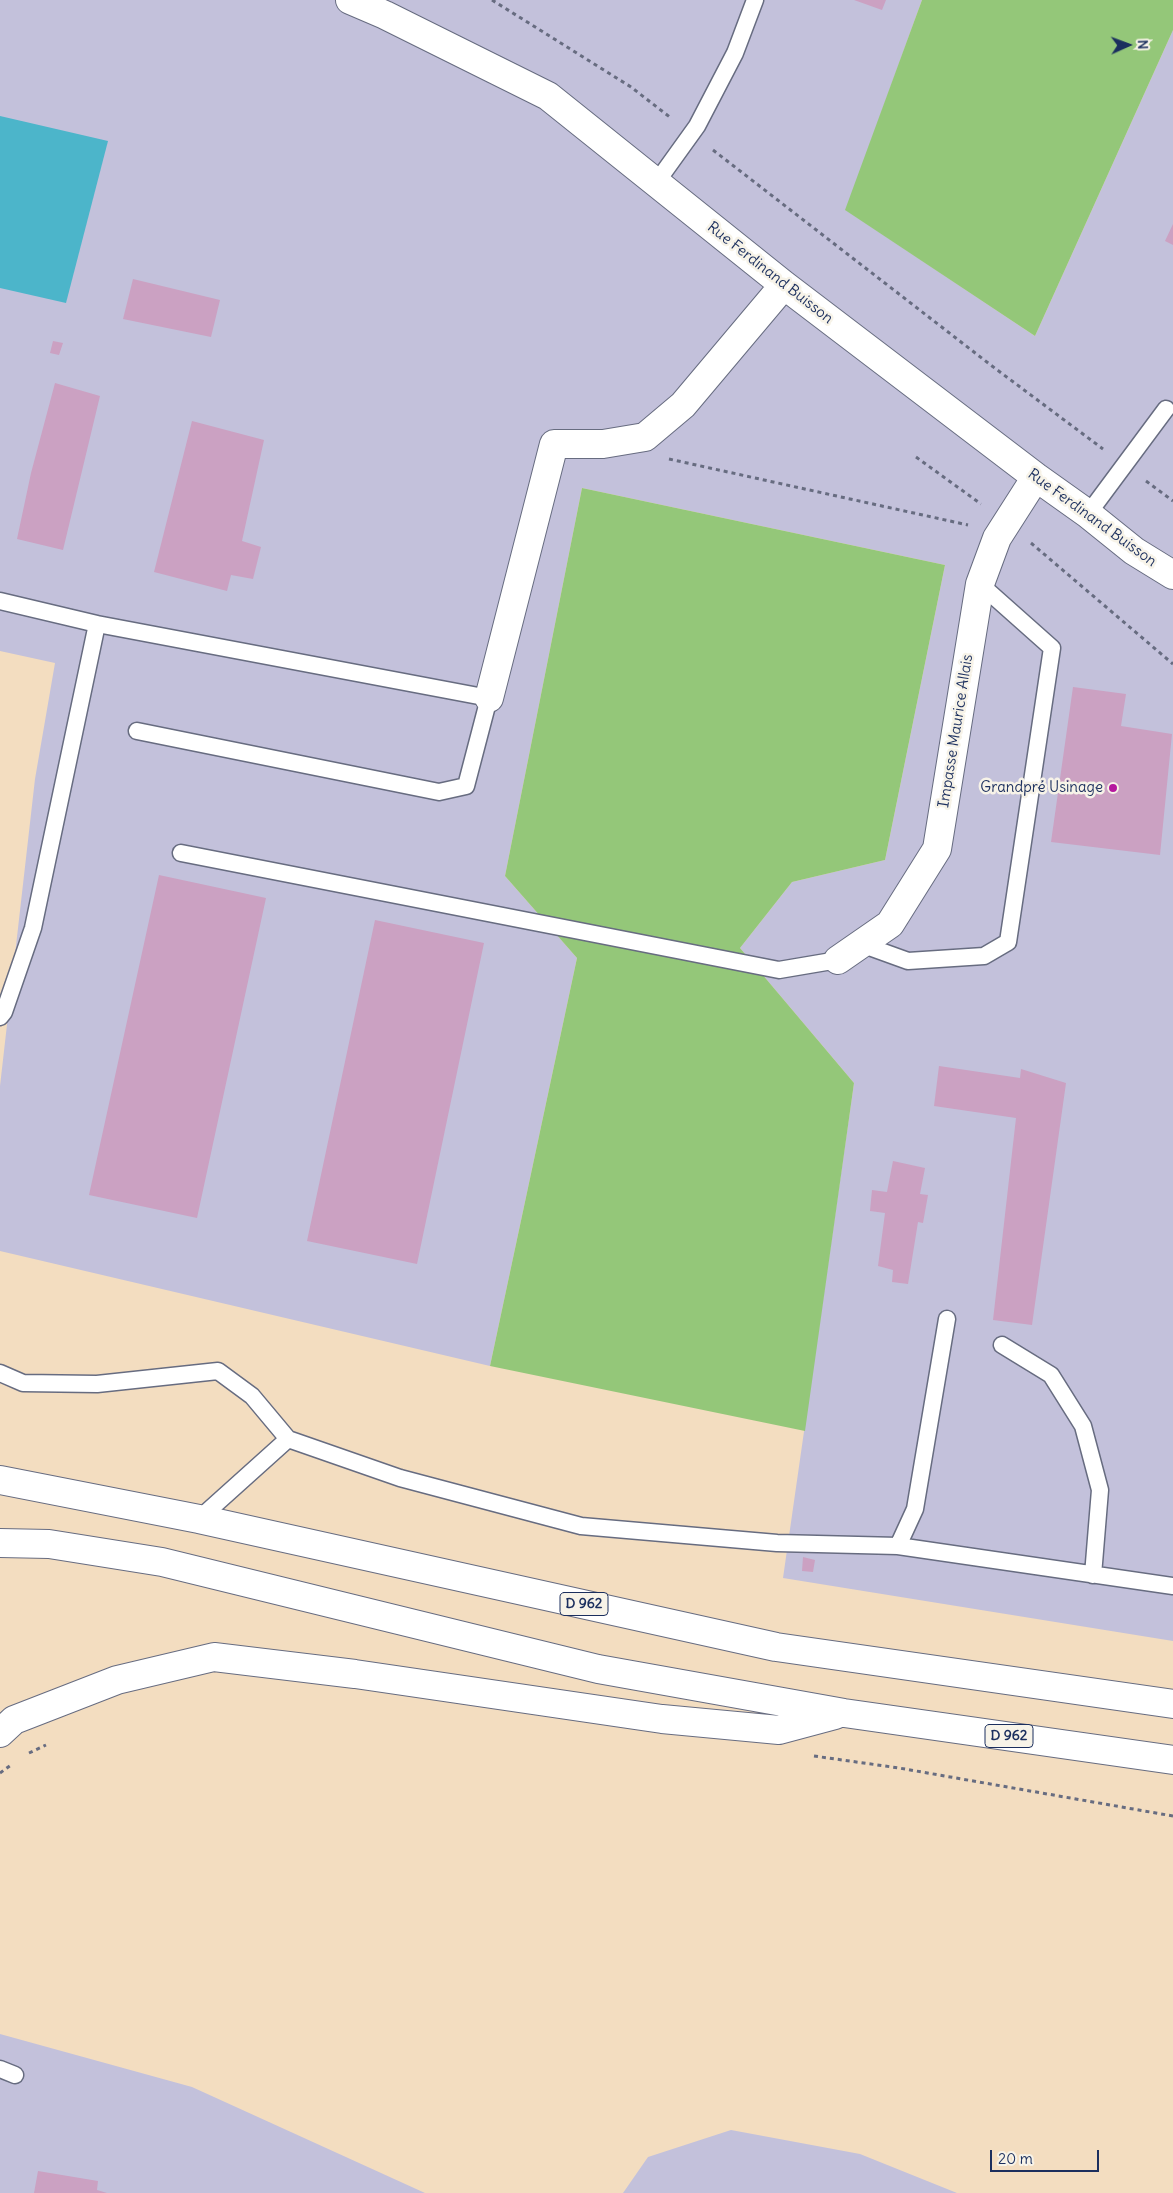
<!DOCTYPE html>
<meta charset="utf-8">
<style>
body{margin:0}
#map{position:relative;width:1173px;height:2193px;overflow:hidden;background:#f3ddc0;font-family:Delius,sans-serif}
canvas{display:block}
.north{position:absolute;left:1103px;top:20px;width:50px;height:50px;-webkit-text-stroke:4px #f7f3e8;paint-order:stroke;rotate:88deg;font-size:14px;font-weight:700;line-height:20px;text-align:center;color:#1b2f5e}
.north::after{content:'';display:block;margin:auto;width:18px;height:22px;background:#1b2f5e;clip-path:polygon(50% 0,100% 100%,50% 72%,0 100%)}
.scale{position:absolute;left:990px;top:2150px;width:109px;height:22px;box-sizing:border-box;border:2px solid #1b2f5e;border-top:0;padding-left:6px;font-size:15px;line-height:18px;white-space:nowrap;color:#1b2f5e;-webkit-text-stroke:4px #f7f3e8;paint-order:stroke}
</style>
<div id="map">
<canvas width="1173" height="2193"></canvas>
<div class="north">N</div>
<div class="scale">20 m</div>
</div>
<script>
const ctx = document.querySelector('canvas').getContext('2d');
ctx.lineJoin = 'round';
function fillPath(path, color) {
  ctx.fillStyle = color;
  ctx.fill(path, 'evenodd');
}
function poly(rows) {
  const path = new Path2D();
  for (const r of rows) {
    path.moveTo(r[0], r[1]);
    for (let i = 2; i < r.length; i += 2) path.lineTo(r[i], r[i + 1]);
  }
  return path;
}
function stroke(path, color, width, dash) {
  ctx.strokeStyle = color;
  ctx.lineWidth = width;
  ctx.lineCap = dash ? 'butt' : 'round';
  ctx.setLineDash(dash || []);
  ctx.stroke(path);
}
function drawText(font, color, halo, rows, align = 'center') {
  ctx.font = font + ' Delius,sans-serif';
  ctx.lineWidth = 5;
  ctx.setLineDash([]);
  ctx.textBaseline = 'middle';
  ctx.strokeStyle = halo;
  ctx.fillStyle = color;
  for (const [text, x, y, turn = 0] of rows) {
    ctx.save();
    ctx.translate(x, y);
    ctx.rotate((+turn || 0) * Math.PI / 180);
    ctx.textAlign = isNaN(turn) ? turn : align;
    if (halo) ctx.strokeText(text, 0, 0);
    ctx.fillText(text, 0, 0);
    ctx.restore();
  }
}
const industrial = poly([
 [0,0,922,0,846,210,1035,336,1173,30,1173,1641,783,1578,854,1083,740,948,792,882,885,860,945,565,582,488,505,876,577,958,490,1366,0,1251,0,1086,35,779,55,663,0,651],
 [0,2034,192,2087,425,2193,0,2193],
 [731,2130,860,2154,957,2193,623,2193,648,2157]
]);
const green = poly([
 [922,0,1173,0,1173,30,1035,336,845,210],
 [582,488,945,565,885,860,792,882,740,948,854,1083,805,1431,490,1366,577,958,505,876]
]);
const water = poly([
 [0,116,108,141,66,303,0,288]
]);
const building = poly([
 [854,0,886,0,882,10],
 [1173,224,1173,245,1165,241],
 [133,279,220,300,211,337,123,319],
 [53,341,63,343,59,355,50,353],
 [55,383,100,396,63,550,17,539,31,473],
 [192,421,264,440,242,541,261,547,253,579,231,575,227,591,154,572],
 [1073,687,1126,694,1121,726,1172,734,1160,855,1051,842],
 [159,875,266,898,197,1218,89,1195],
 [375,920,484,943,417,1264,307,1241],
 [939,1066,1020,1078,1021,1069,1066,1083,1032,1325,993,1320,1016,1118,934,1106],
 [893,1161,925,1168,920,1194,928,1195,923,1223,918,1222,908,1284,892,1282,893,1270,878,1266,885,1213,870,1211,872,1190,887,1192],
 [803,1557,815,1560,813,1572,802,1571],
 [38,2171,98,2181,97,2190,107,2193,34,2193]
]);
const path = poly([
 [492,0,631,87,671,118],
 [713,150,992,366,1103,449],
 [916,457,981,504],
 [669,459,968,525],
 [1146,481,1173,501],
 [1031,543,1173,664],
 [29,1753,46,1745],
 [814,1756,899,1768,1173,1816],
 [0,1773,11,1765]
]);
const service = poly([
 [656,183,697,126,735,53,755,0],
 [1088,514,1166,409],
 [0,601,97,624],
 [181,853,779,970,838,960],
 [861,944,908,961,984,956,1008,942,1052,648,980,584],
 [0,1017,4,1012,33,928,97,624,489,698,466,786,439,792,137,731],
 [1002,1345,1051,1375,1083,1426,1100,1490,1093,1575],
 [0,1373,23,1383,97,1384,218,1371,252,1396,288,1439,400,1478,581,1526,777,1543,898,1546,1173,1586],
 [199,1519,288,1439],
 [898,1546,915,1509,947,1319],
 [0,2069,15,2075]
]);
const minor = poly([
 [350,0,385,15,548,96,784,285,1036,477,1088,514,1134,551,1173,575],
 [489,698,554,444,603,444,645,437,683,405,784,285],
 [838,960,890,924,937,849,980,584,997,538,1036,477]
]);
const primary = poly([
 [0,1480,199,1519,776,1647,1173,1704],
 [0,1543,49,1544,162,1562,598,1669,844,1713,1173,1760],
 [0,1733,14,1720,117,1680,214,1657,355,1674,662,1719,779,1730,835,1715]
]);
const markers = [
 [1113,788,5,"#b5179e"]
];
const shields = [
 [584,1604,48],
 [1009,1736,48]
];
const shieldNames = [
 ["D 962",584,1604],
 ["D 962",1009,1736]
];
const streetNames = [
 ["Rue Ferdinand Buisson",770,273,38],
 ["Rue Ferdinand Buisson",1092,518,36],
 ["Impasse Maurice Allais",956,731,-81]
];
const poiNames = [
 ["Grandpré Usinage",1103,788]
];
fillPath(industrial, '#c3c1db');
fillPath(green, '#94c779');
fillPath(water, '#4cb5ca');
fillPath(building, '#cba1c2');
stroke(service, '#676c80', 19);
stroke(minor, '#676c80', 30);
stroke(primary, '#676c80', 30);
stroke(path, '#676c80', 3, [4, 4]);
stroke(service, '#fff', 16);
stroke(minor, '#fff', 28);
stroke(primary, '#fff', 28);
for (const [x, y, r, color] of markers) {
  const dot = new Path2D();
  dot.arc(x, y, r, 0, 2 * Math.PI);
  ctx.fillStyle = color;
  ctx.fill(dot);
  stroke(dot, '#f7f3e8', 2);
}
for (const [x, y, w] of shields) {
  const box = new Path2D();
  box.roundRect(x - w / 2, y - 11.5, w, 23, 4);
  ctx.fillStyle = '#f7f3e8';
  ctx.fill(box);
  stroke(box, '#1b2f5e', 1);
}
drawText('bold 14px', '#1b2f5e', null, shieldNames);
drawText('15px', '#1b2f5e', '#f7f3e8', streetNames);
drawText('15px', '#1b2f5e', '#f7f3e8', poiNames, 'right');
</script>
